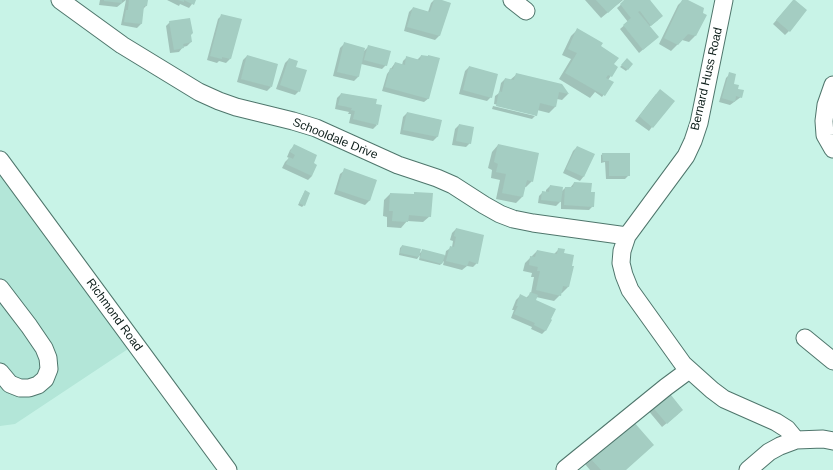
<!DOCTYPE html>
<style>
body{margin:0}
canvas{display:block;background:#c8f3e7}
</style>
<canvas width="833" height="470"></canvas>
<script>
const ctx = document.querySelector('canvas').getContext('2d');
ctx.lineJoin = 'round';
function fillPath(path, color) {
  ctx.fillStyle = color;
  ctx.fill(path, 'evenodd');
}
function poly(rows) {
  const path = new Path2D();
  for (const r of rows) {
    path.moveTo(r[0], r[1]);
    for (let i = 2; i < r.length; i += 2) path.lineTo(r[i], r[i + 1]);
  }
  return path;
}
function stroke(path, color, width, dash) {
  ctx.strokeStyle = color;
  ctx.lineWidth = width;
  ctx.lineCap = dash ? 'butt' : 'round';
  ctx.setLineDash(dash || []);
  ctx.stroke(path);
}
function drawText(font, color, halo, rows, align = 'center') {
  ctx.font = font + ' Helvetica,sans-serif';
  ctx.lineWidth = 3.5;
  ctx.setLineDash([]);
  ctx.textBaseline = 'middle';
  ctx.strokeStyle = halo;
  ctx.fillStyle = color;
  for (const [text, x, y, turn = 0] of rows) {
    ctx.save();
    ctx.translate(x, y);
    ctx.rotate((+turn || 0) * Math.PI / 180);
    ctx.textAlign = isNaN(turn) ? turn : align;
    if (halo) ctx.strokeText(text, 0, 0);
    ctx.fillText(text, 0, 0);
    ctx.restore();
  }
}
const built = poly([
 [0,169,128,349,15,424,0,426]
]);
const shadow = poly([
 [100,0,126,0,117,7,99,5],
 [126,0,147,0,146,6,143,9,141,24,137,28,121,25],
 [167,0,195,0,189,8,180,4,179,6],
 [434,0,450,3,439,36,435,40,404,31,409,12,413,8,428,12,431,3],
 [585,0,623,0,601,18],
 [626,0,650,0,658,20,649,27,653,41,639,53,620,29,628,22,617,8],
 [683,0,686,0,701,14,705,16,695,36,689,42,682,40,671,51,659,44,678,5],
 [794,0,789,31,785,35,773,24],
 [222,15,230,59,226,63,219,61,217,63,207,60,218,19],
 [170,22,190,35,191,42,187,46,183,47,179,52,170,53,166,26],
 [577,30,599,46,613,65,617,67,608,80,612,83,602,97,595,92,590,98,559,79,571,59,562,55,571,36],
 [344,44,364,51,369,46,386,65,382,69,361,64,358,77,354,81,333,76,340,48],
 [247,56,271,87,267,91,237,82,243,60],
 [421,56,429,98,424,102,382,91,387,74,395,63,402,65,403,61,407,57,417,60],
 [289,59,295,67,299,91,295,95,276,89,285,63],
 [627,60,632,64,626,71,620,67],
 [469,67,491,97,487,101,459,94,465,71],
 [517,74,562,85,568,94,562,100,557,99,555,107,549,113,537,110,536,115,532,119,492,109,493,106,535,116,535,114,494,104,495,96,499,93,501,83,505,79,510,80],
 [730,74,732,84,737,89,741,97,730,105,719,102,726,78],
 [341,94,377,125,373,129,349,123,351,114,348,114,349,112,335,109,337,98],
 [656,94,652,127,649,131,635,121],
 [407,113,440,120,437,137,433,141,400,134,403,117],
 [459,125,470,143,466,147,452,145,455,129],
 [498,145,532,181,526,187,524,187,522,197,516,203,496,199,500,180,491,178,492,170,488,168,492,152],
 [294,146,312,164,312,176,308,180,282,168,285,162,289,158,287,157,290,150],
 [577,147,584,176,580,181,563,173,573,151],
 [603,154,629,175,625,179,606,179,605,162,601,163,601,155],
 [345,170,376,180,369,201,365,205,334,194,340,174],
 [574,183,590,193,593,206,589,210,561,209,561,201,556,206,538,203,539,196,543,192,546,192,546,190,550,186,561,192,565,188,570,188],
 [305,191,304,205,302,207,298,205],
 [390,194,432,194,430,216,423,222,407,221,401,228,387,227,387,217,383,216,384,200],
 [456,229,477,263,473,267,467,266,462,270,443,265,444,261,440,265,419,260,420,255,417,259,399,255,400,248,402,246,419,254,423,250,445,256,446,251,452,247,453,241,450,240,452,233],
 [559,249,570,267,573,267,568,287,562,293,561,293,560,295,554,301,536,297,534,301,546,330,542,334,531,329,532,327,511,318,514,310,512,310,516,300,520,296,526,298,531,293,534,277,531,277,532,273,523,271,525,263,537,251,553,255],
 [651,405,678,414,662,427,647,409],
 [591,458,625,470,590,470,585,464]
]);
const building = poly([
 [104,0,122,0,122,3,104,1],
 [129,0,148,0,147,6,144,6,142,24,124,22,126,10,128,10],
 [178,0,196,0,194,5,184,0,184,2],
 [434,0,442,0,451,3,440,36,407,27,413,7,430,12],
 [596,0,622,0,608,13],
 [624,0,650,0,663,16,651,26,640,11,638,12,659,37,643,50,623,25,631,18,620,4],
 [682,0,688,0,704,8,703,13,707,15,696,36,688,34,678,45,664,38],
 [793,0,795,0,807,10,790,32,776,20],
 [221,14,242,19,231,59,222,57,222,59,210,56],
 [190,18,193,33,191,35,192,42,183,44,184,48,174,50,169,21],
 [577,28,603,43,601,46,619,58,614,64,618,67,612,77,608,75,606,78,614,82,605,96,565,73,577,53,568,49],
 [344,42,365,48,359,77,337,72],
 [368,45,391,51,387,66,364,60],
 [247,55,278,64,272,87,241,79],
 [421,55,428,56,428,55,440,58,429,99,385,87,390,68,393,69,395,62,405,65,406,56,420,60],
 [289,58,298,61,296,67,307,70,300,92,280,85],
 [627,58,633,64,628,70,621,65],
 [469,66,498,74,492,98,463,90],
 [729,72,736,74,734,84,739,85,738,89,744,90,742,98,736,96,735,102,722,98],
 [516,73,562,84,569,94,559,92,556,107,540,103,537,116,496,106,499,91,502,92,505,78,514,80],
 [660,89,675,101,653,128,639,116],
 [341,93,377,99,376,104,382,105,378,125,353,119,355,111,351,110,352,108,338,105],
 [407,112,442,120,438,137,403,130],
 [459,124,474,127,471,144,456,141],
 [294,144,317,155,314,163,317,165,312,176,286,164,289,157,293,159,295,155,290,152],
 [498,144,539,153,533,182,527,180,523,197,502,193,506,174,496,172,498,164,494,162],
 [577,146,595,154,584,177,566,169],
 [602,153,630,153,630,176,609,176,609,161,603,161],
 [344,168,377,180,370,201,337,190],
 [574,182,592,183,591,192,595,192,594,207,564,205,565,187,573,187],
 [550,185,563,187,561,202,541,200,542,191,549,192],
 [305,190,310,193,305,206,299,203],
 [414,192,433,193,431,217,409,215,408,222,392,221,393,211,389,211,390,193,414,194],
 [456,228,484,235,478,264,469,261,467,266,446,261,450,246,454,247,456,237,454,236],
 [402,245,421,249,419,257,400,253],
 [558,248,565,249,564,253,574,255,572,266,574,266,569,287,563,286,561,296,536,290,540,271,537,271,538,267,529,265,530,256,535,257,537,250,557,254],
 [422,249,445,255,442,264,420,258],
 [530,292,538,295,536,300,556,309,551,319,552,320,546,331,534,325,535,323,514,314,518,306,516,306,520,294,528,298],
 [667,390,683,410,667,424,650,404],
 [633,421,654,445,626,470,601,470,590,458]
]);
const minor = poly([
 [60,0,122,45,199,92,219,101,236,107,293,121,316,128,398,165,437,178,453,185,484,205,500,214,513,219,533,223,627,236],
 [512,0,526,11],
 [724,0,699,123,693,141,686,156,627,236,622,251,621,263,624,275,630,290,683,364,712,390,724,399,776,422,787,429,796,440],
 [833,85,826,105,824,121,825,135,833,149],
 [0,160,228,470],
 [0,288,29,326,44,348,48,358,49,369,45,379,38,385,29,388,20,388,10,384,0,372],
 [805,338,833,361],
 [565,469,666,387,689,370],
 [748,470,769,452,780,446,796,440,823,439,833,441]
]);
const streetNames = [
 ["Bernard Huss Road",707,79,-77],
 ["Schooldale Drive",335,139,22],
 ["Richmond Road",114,315,54]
];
fillPath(built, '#b3e6d8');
fillPath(shadow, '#0003');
fillPath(building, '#a4cdc2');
stroke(minor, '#4f766c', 19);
stroke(minor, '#fff', 17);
drawText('12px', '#0c1d19', '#fff', streetNames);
</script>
